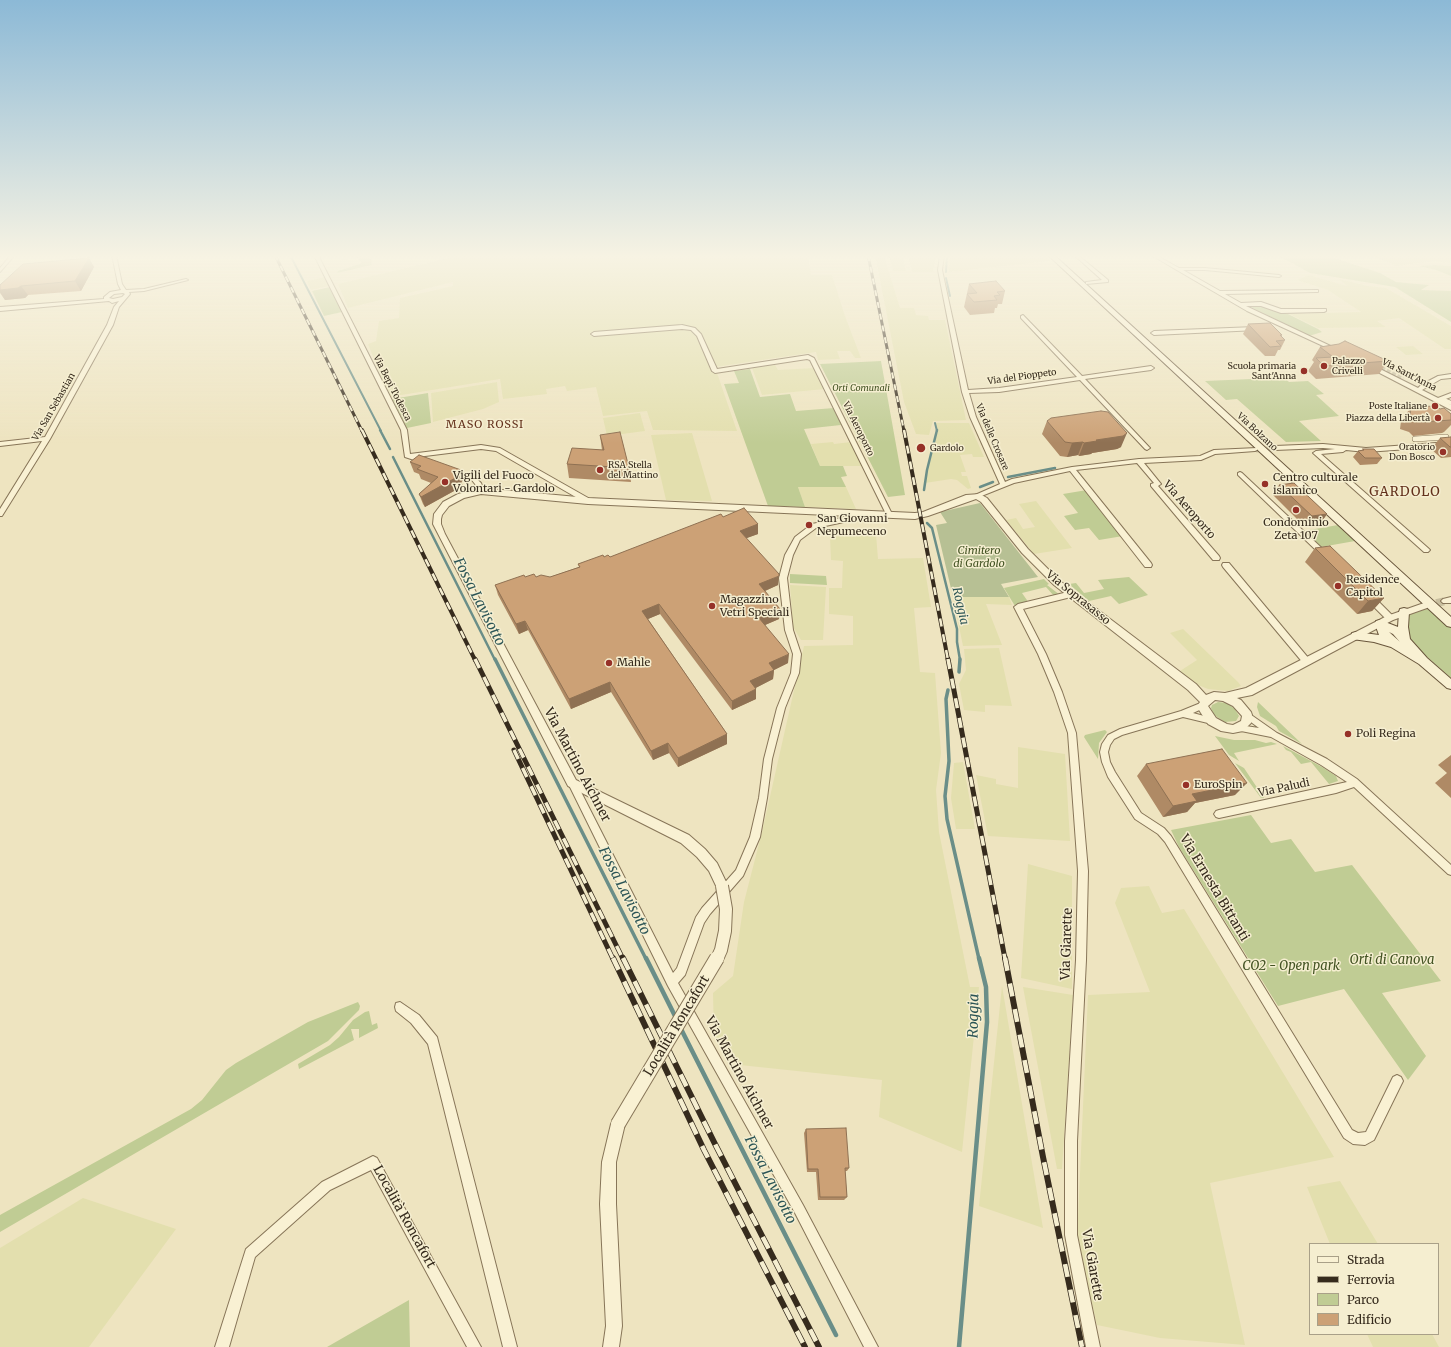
<!DOCTYPE html>
<meta charset="utf-8">
<style>
body{margin:0}
#map{position:relative;width:1451px;height:1347px;overflow:hidden;background:#eee4c0;font-family:Merriweather,serif}
canvas{display:block}
.legend{position:absolute;left:1309px;top:1243px;width:130px;height:92px;box-sizing:border-box;background:#f5eed0;border:1px solid #a9a088;margin:0;padding:5px 7px;list-style:none;font-size:12px;color:#362b1d}
.legend li{display:flex;align-items:center;gap:8px;height:20px}
.legend b{width:20px;border:1px solid #a9a088}
</style>
<div id="map">
<canvas width="1451" height="1347"></canvas>
<ul class="legend">
<li><b style="height:5px;background:#f9f1d3"></b>Strada</li>
<li><b style="height:5px;background:#362b1d"></b>Ferrovia</li>
<li><b style="height:11px;background:#c0cc94"></b>Parco</li>
<li><b style="height:11px;background:#cca176"></b>Edificio</li>
</ul>
</div>
<script>
const ctx = document.querySelector('canvas').getContext('2d');
ctx.lineJoin = 'round';
function fillPath(path, color) {
  ctx.fillStyle = color;
  ctx.fill(path, 'evenodd');
}
function poly(rows) {
  const path = new Path2D();
  for (const r of rows) {
    path.moveTo(r[0], r[1]);
    for (let i = 2; i < r.length; i += 2) path.lineTo(r[i], r[i + 1]);
  }
  return path;
}
function stroke(path, color, width, dash) {
  ctx.strokeStyle = color;
  ctx.lineWidth = width;
  ctx.lineCap = dash ? 'butt' : 'round';
  ctx.setLineDash(dash || []);
  ctx.stroke(path);
}
function drawText(font, color, halo, rows, align = 'center') {
  ctx.font = font + ' Merriweather,serif';
  ctx.lineWidth = 3;
  ctx.setLineDash([]);
  ctx.textBaseline = 'middle';
  ctx.strokeStyle = halo;
  ctx.fillStyle = color;
  for (const [text, x, y, turn = 0] of rows) {
    ctx.save();
    ctx.translate(x, y);
    ctx.rotate((+turn || 0) * Math.PI / 180);
    ctx.textAlign = isNaN(turn) ? turn : align;
    if (halo) ctx.strokeText(text, 0, 0);
    ctx.fillText(text, 0, 0);
    ctx.restore();
  }
}
const farmland = poly([
 [448,255,808,255,811,275,832,275,845,316,861,358,855,358,850,351,837,351,840,359,818,360,816,352,715,367,737,431,653,430,647,411,603,416,596,387,567,391,565,386,546,389,547,394,503,399,500,379,389,397,368,344,376,341,379,321,399,318,400,298,453,286,453,282,348,308,338,284,448,258],
 [875,255,884,255,900,308,914,308,916,315,928,316,929,320,945,320,966,420,933,421,929,435,916,434,904,402],
 [889,255,902,255,906,271,893,271],
 [908,255,936,255,933,272,912,272],
 [950,255,1044,255,1051,261,949,272],
 [1371,255,1451,255,1451,263,1433,261,1397,266],
 [1309,275,1347,286,1339,279,1368,286,1386,288,1451,326,1451,349,1445,349,1399,318,1377,321,1386,327,1318,328,1289,314,1361,312,1328,290,1297,280],
 [324,277,329,286,311,290,307,281],
 [1413,346,1423,354,1406,355,1396,347],
 [775,365,778,370,815,368,825,389,762,395,752,368],
 [497,382,499,402,483,409,433,422,431,393],
 [640,413,645,431,607,436,603,418],
 [936,423,969,423,984,457,973,457,972,454,960,455,966,472,961,472,962,476,967,476,971,488,968,489,957,480,951,479,925,483,938,430],
 [692,433,712,501,666,500,651,435],
 [833,442,834,444,851,442,863,466,820,466,811,444],
 [798,487,846,487,856,509,805,507],
 [1036,501,1072,548,1034,554,1006,520,1016,518,1023,529,1035,527,1019,504],
 [876,534,878,559,923,558,931,607,914,608,920,672,935,673,941,753,936,790,939,832,970,987,979,987,962,1152,879,1117,882,1080,740,1065,714,1036,713,993,733,976,744,902,762,832,804,646,853,645,853,616,829,614,829,588,842,588,843,561,831,560,830,537],
 [790,585,826,587,823,640,801,640,793,627],
 [953,597,1009,597,1012,605,986,604,1002,645,963,646],
 [1183,629,1238,682,1241,686,1228,691,1208,689,1198,685,1180,671,1197,660,1170,633],
 [999,648,1012,706,985,705,985,712,964,710,959,684,966,670,964,649],
 [1018,747,1065,754,1070,841,988,836,976,775,996,779,996,784,1018,788],
 [963,762,975,829,956,829,951,798,954,763],
 [1028,864,1072,876,1072,989,1021,978],
 [1149,886,1162,913,1184,909,1334,1157,1210,1183,1245,1345,1160,1338,1097,1325,1077,1241,1088,995,1150,992,1115,903,1121,888],
 [1002,986,1043,1228,979,1206],
 [1023,987,1073,995,1062,1169,1057,1169],
 [1340,1181,1378,1244,1330,1244,1307,1187],
 [83,1198,176,1229,89,1347,0,1347,0,1248],
 [1367,1334,1432,1334,1439,1347,1373,1347]
]);
const green = poly([
 [367,255,370,255,372,265,337,273,338,271,362,263,357,257,336,261],
 [1277,255,1325,255,1380,273,1396,282,1429,285,1421,290,1451,291,1451,322,1395,287,1310,273],
 [1435,265,1451,266,1451,276,1436,270,1419,266],
 [330,287,342,312,324,316,312,291],
 [1262,305,1288,314,1318,329,1322,332,1309,336,1249,306],
 [881,361,905,495,888,497,820,364],
 [750,369,760,397,790,394,796,411,834,408,841,425,804,429,820,466,843,466,847,476,841,477,846,487,798,487,805,507,768,506,724,384,739,383,734,371],
 [1274,376,1282,376,1289,382,1308,381,1324,394,1316,395,1339,416,1299,421,1321,441,1286,442,1237,399,1226,400,1205,381,1275,378],
 [428,393,431,423,407,428,392,399],
 [1087,490,1123,536,1099,540,1089,528,1075,530,1064,516,1078,513,1063,494],
 [1338,525,1355,541,1321,547,1304,531],
 [790,574,826,576,827,585,790,583],
 [1129,577,1148,595,1119,604,1111,596,1089,601,1069,584,1076,583,1084,593,1104,589,1098,580],
 [1044,579,1049,584,1047,585,1060,595,1054,596,1046,587,1022,593,1029,603,1015,606,1004,588],
 [1429,608,1451,628,1451,678,1407,639,1408,615],
 [1218,702,1227,703,1235,709,1239,716,1236,721,1225,722,1214,715,1211,708,1212,705],
 [1258,702,1302,744,1279,731,1276,726,1260,716,1257,707],
 [1105,730,1107,732,1099,743,1098,759,1084,737,1085,735],
 [1215,736,1234,740,1255,740,1266,743,1271,742,1277,744,1234,753,1239,761,1229,755],
 [1283,746,1322,767,1336,776,1338,781,1329,784,1311,762,1301,764,1291,752,1286,750],
 [1235,763,1244,768,1264,798,1261,798],
 [1251,815,1271,843,1291,839,1315,872,1352,865,1441,981,1382,993,1426,1056,1408,1080,1344,989,1278,1006,1179,847,1171,830],
 [358,1002,360,1006,359,1010,328,1041,0,1232,0,1215,191,1109,202,1100,226,1070,236,1063,308,1022],
 [369,1011,372,1025,377,1023,378,1028,359,1038,359,1029,351,1029,354,1040,299,1069,298,1064,330,1045,339,1037,353,1020,365,1012],
 [409,1300,410,1347,327,1347]
]);
const cemetery = poly([
 [980,503,1038,577,1001,584,1009,597,953,597,936,525,947,523,940,512]
]);
const streamFar3 = poly([
 [290,255,381,431],
 [946,272,947,255],
 [946,278,950,296],
 [935,423,937,431]
]);
const streamFar2 = poly([
 [380,430,390,449],
 [393,457,495,660],
 [1008,477,1055,468],
 [980,487,993,482],
 [924,490,927,470,937,430],
 [927,523,932,528,957,629,957,642,960,660]
]);
const streamFar1 = poly([
 [495,659,646,959],
 [959,672,960,659],
 [948,690,946,699,949,761,945,796,947,819,979,959]
]);
const stream = poly([
 [646,958,676,1018],
 [680,1027,836,1335],
 [959,1347,987,1022,986,987,979,958]
]);
const pedestrianTunnel = poly([
 [1376,365,1403,379]
]);
const minorTunnel = poly([
 [1256,449,1275,448]
]);
const tertiaryTunnel = poly([
 [1424,606,1446,601]
]);
const pedestrianFar1 = poly([
 [1444,400,1451,403]
]);
const pedestrian = poly([
 [1415,439,1446,437]
]);
const minor = poly([
 [11,255,15,255,0,272,0,268,11,255],
 [112,255,116,255,122,284,126,290,144,289,186,279,188,280,144,291,129,292,130,294,119,307,113,325,50,439,2,516,0,516,0,509,42,441,0,446,0,442,45,437,107,325,114,307,119,301,112,303,109,301,0,311,0,307,104,299,104,297,110,292,121,290,118,284,112,255],
 [123,293,125,294,122,297,113,299,109,298,114,294,123,293],
 [314,255,318,255,407,430,410,454,481,445,500,448,590,499,590,503,586,503,496,451,481,449,417,457,425,460,426,461,423,463,405,457,401,430,314,255],
 [940,255,944,255,942,270,968,390,999,388,1077,377,1021,318,1021,316,1023,315,1082,376,1151,366,1154,368,1151,370,1085,379,1149,447,1150,448,1147,450,1145,449,1080,380,999,392,969,393,976,417,1005,482,1012,479,1072,467,1139,459,1200,456,1214,450,1257,448,1257,450,1255,451,1215,454,1201,460,1144,463,1161,484,1158,486,1219,556,1220,558,1219,560,1213,560,1151,486,1151,484,1154,483,1137,463,1076,470,1151,563,1152,565,1151,567,1145,567,1070,471,1014,483,979,497,975,497,975,495,1000,484,970,417,962,392,938,270,940,255],
 [1074,255,1078,255,1108,280,1108,282,1086,284,1086,282,1102,280,1074,255],
 [1151,255,1156,255,1179,268,1205,268,1279,275,1281,276,1279,277,1205,270,1183,270,1220,291,1318,290,1318,292,1316,292,1225,294,1241,303,1261,302,1281,309,1326,309,1326,311,1324,312,1281,313,1261,306,1246,306,1339,350,1334,351,1247,311,1151,255],
 [682,325,695,328,701,334,717,369,808,355,814,358,892,514,891,516,887,516,886,514,810,360,807,359,715,373,712,371,697,336,691,330,682,329,594,336,591,334,594,332,682,325],
 [1255,327,1257,328,1257,330,1154,335,1151,333,1154,331,1255,327],
 [1370,366,1374,366,1418,388,1421,385,1438,376,1451,374,1451,378,1441,379,1422,390,1438,398,1451,393,1451,397,1443,400,1451,405,1451,410,1370,368,1370,366],
 [1451,442,1451,446,1366,452,1346,450,1343,452,1321,454,1428,548,1430,550,1428,552,1424,552,1313,453,1316,451,1335,449,1323,448,1275,450,1272,448,1275,446,1323,444,1366,448,1451,442],
 [453,470,475,477,481,483,484,491,483,492,479,492,475,484,471,479,451,473,451,471,453,470],
 [1240,472,1242,473,1327,553,1329,555,1327,557,1323,557,1238,475,1238,473,1240,472],
 [870,512,872,512,872,516,816,528,800,540,793,555,787,578,793,630,801,654,799,673,785,708,772,759,767,798,760,837,743,876,710,914,704,923,685,975,678,983,803,1205,878,1347,864,1347,795,1213,668,986,568,783,569,780,572,779,575,780,673,973,677,968,696,917,702,908,736,870,750,837,759,798,764,759,777,708,791,673,793,654,785,630,779,578,785,555,795,537,812,524,870,512],
 [1223,563,1229,563,1310,660,1311,662,1310,664,1304,664,1223,567,1222,565,1223,563],
 [1072,591,1075,592,1076,594,1075,596,1023,609,1046,654,1062,692,1076,733,1088,871,1086,960,1077,1141,1077,1235,1100,1347,1086,1347,1065,1235,1065,1141,1076,960,1078,871,1068,733,1054,692,1038,654,1014,607,1018,604,1072,591],
 [1369,594,1372,595,1393,616,1394,618,1393,620,1387,620,1366,599,1365,597,1369,594],
 [1203,702,1206,703,1207,705,1206,707,1193,713,1215,719,1216,721,1215,723,1212,724,1183,717,1122,735,1114,739,1110,745,1108,752,1110,762,1115,772,1141,813,1164,828,1171,836,1352,1130,1358,1133,1366,1132,1393,1077,1397,1075,1401,1077,1403,1081,1401,1085,1374,1140,1365,1145,1353,1144,1344,1138,1165,842,1158,834,1135,819,1108,777,1102,762,1100,752,1102,744,1108,735,1120,729,1181,711,1203,702],
 [1247,712,1277,733,1327,759,1357,779,1451,865,1451,875,1448,874,1354,787,1336,793,1219,818,1216,817,1214,814,1216,811,1219,810,1347,782,1321,765,1271,737,1236,730,1235,728,1236,726,1239,725,1259,728,1244,717,1243,715,1244,713,1247,712],
 [400,1002,419,1015,437,1037,438,1041,517,1347,503,1347,428,1044,411,1023,396,1011,395,1007,396,1003,400,1002],
 [373,1156,377,1158,481,1347,467,1347,371,1170,330,1190,255,1257,229,1347,215,1347,246,1249,322,1182,373,1156]
]);
const tertiary = poly([
 [481,488,588,498,915,513,923,512,966,495,980,494,987,498,1028,549,1060,581,1196,684,1206,695,1214,692,1225,693,1246,688,1387,616,1424,603,1429,606,1427,608,1393,620,1252,695,1237,698,1241,700,1251,712,1252,715,1251,723,1243,731,1233,733,1221,731,1208,724,1199,710,1198,705,1200,702,1188,690,1054,585,1022,553,981,502,976,499,928,516,915,519,588,504,481,494,464,498,449,506,442,515,441,519,441,524,445,534,576,780,689,835,705,849,717,863,728,886,726,890,722,892,718,890,709,871,697,857,681,843,568,786,433,524,434,514,443,502,458,494,481,488],
 [1215,700,1223,701,1233,706,1242,716,1241,721,1233,725,1227,724,1216,718,1208,706,1215,700],
 [1451,597,1451,603,1443,603,1441,601,1443,599,1451,597],
 [618,1117,623,1119,625,1124,616,1162,616,1204,622,1326,619,1347,603,1347,606,1326,600,1204,602,1162,611,1124,613,1119,618,1117]
]);
const secondary = poly([
 [1048,255,1054,255,1451,617,1451,627,1447,626,1048,255],
 [1404,608,1408,609,1409,612,1408,627,1410,639,1427,658,1451,679,1451,689,1447,688,1419,664,1391,647,1374,642,1352,639,1351,636,1352,633,1356,632,1379,635,1375,624,1376,621,1380,620,1398,627,1399,612,1400,609,1404,608],
 [1389,632,1393,634,1400,642,1399,641,1389,632]
]);
const railFar3 = poly([
 [275,255,362,431],
 [868,255,904,431]
]);
const railFar2 = poly([
 [362,430,475,660],
 [904,430,948,660]
]);
const railFar1 = poly([
 [475,659,623,959],
 [948,659,1005,959],
 [514,750,613,959]
]);
const rail = poly([
 [613,958,704,1150,805,1347],
 [623,958,714,1142,819,1347],
 [1005,958,1043,1157,1082,1347]
]);
const tertiaryBridgeFar1 = poly([
 [717,959,721,950,725,931,726,909,722,886]
]);
const tertiaryBridge = poly([
 [618,1124,717,958]
]);
const wall = poly([
 [29,255,60,255,30,257],
 [89,258,94,267,81,291,28,295,25,298,5,300,0,293,0,285],
 [969,284,1005,291,1002,304,998,304,997,308,995,308,994,313,970,315,964,307],
 [1248,324,1282,335,1281,337,1285,340,1280,350,1278,350,1275,356,1265,356,1243,334],
 [1320,347,1388,361,1379,374,1316,379,1308,371,1314,362,1312,360],
 [1411,407,1440,409,1451,414,1451,425,1444,432,1442,433,1413,436,1409,432,1400,429,1401,421],
 [1047,421,1121,447,1117,449,1092,453,1091,454,1079,456,1078,455,1067,457,1060,456,1042,434],
 [600,435,629,468,631,482,569,478,567,464,602,450],
 [1440,438,1451,447,1451,457,1441,458,1431,449],
 [1363,449,1382,458,1377,464,1360,465,1353,457,1358,451,1362,450],
 [410,462,464,480,461,482,463,486,425,507,423,504,419,494,431,483,421,479,419,474,414,472],
 [1279,485,1327,514,1320,524,1304,526,1273,495],
 [723,517,758,524,758,534,746,538,778,585,765,591,780,609,779,619,765,625,788,663,774,670,773,679,755,688,756,689,756,699,732,710,660,614,648,619,727,734,727,744,678,767,669,753,653,760,611,692,571,709,528,630,519,634,498,595,495,585,525,577,550,577,579,567,578,564,604,557,610,557],
 [1315,548,1384,598,1372,611,1357,614,1305,562],
 [1451,755,1451,798,1435,783,1447,773,1438,765],
 [1146,764,1235,795,1195,803,1187,812,1163,817,1137,776],
 [806,1129,849,1168,847,1171,845,1171,847,1197,844,1200,818,1200,816,1172,807,1172,804,1133]
]);
const shadedWall = poly([
 [89,258,94,267,81,291,75,281],
 [21,286,28,295,25,298,5,300,0,292,0,290],
 [1127,433,1121,447,1117,449,1092,453,1091,454,1079,456,1084,443,1096,440],
 [1083,442,1078,455,1067,457,1072,443],
 [461,470,464,480,461,482,463,486,425,507,421,497,455,474],
 [1327,514,1320,524,1304,526,1312,516],
 [758,524,758,534,739,541,740,531],
 [779,576,778,585,758,594,759,584],
 [1384,598,1372,611,1357,614,1368,601],
 [659,604,660,614,643,621,642,611],
 [780,609,779,619,758,628,759,618],
 [525,621,528,630,519,634,516,624],
 [789,654,788,663,774,670,773,679,750,691,750,681,769,663],
 [610,682,611,692,571,709,569,699],
 [756,689,756,699,732,710,732,701],
 [727,734,727,744,678,767,678,758],
 [668,743,669,753,653,760,651,751],
 [1247,783,1235,795,1195,803,1187,812,1163,817,1173,806,1192,794]
]);
const building = poly([
 [89,258,75,281,21,286,18,288,0,290,0,285,23,264,89,258],
 [996,281,1005,291,997,292,1000,295,994,296,997,300,974,302,967,294,977,293,969,284,996,281],
 [1270,323,1282,335,1280,335,1285,340,1276,341,1281,346,1270,347,1248,324,1270,323],
 [1345,341,1388,361,1324,366,1316,358,1333,357,1320,347,1339,344,1345,341],
 [1436,406,1440,409,1444,408,1451,414,1451,420,1423,422,1419,419,1410,415,1411,407,1436,406],
 [1101,411,1108,412,1127,433,1123,436,1096,440,1097,441,1084,443,1083,442,1072,443,1065,442,1047,421,1051,418,1101,411],
 [620,432,629,468,567,464,572,448,604,450,600,435,620,432],
 [1451,437,1451,447,1450,447,1440,438,1451,437],
 [1363,449,1374,449,1382,458,1365,458,1358,451,1364,450,1363,449],
 [419,455,461,470,455,474,459,476,421,497,419,494,438,477,417,469,421,466,410,462,419,455],
 [1294,483,1327,514,1312,516,1279,485,1294,483],
 [744,508,758,524,740,531,779,574,779,576,759,584,780,609,759,618,789,654,769,663,774,670,750,681,756,689,732,701,659,604,642,611,727,734,678,758,668,743,651,751,610,682,569,699,525,621,516,624,495,585,524,575,525,577,534,574,536,577,541,575,550,577,580,567,578,564,603,555,604,557,608,555,610,557,721,514,723,517,744,508],
 [1330,546,1384,598,1368,601,1315,548,1330,546],
 [1222,749,1247,783,1192,794,1197,801,1173,806,1146,764,1222,749],
 [846,1128,849,1168,845,1168,847,1197,820,1197,818,1169,808,1169,806,1129,846,1128]
]);
const markers = [
 [1324,366,4,"#963128"],
 [1304,371,4,"#963128"],
 [1435,406,4,"#963128"],
 [1438,418,4,"#963128"],
 [921,448,5,"#963128"],
 [1443,452,4,"#963128"],
 [600,470,4,"#963128"],
 [445,482,4,"#963128"],
 [1265,484,4,"#963128"],
 [1296,510,4,"#963128"],
 [809,525,4,"#963128"],
 [1338,586,4,"#963128"],
 [712,606,4,"#963128"],
 [609,663,4,"#963128"],
 [1348,734,4,"#963128"],
 [1186,785,4,"#963128"]
];
const farPoinames = [
 ["Palazzo",1332,361,"left"],
 ["Crivelli",1332,371,"left"],
 ["Scuola primaria",1296,366],
 ["Sant'Anna",1296,376],
 ["Poste Italiane",1427,406],
 ["Piazza della Libertà",1430,418],
 ["Oratorio",1435,447],
 ["Don Bosco",1435,457],
 ["Gardolo",930,448,"left"],
 ["RSA Stella",608,465,"left"],
 ["del Mattino",608,475,"left"]
];
const farStreetnames = [
 ["Via Sant'Anna",1409,375,27],
 ["Via del Pioppeto",1022,377,-8],
 ["Via Bepi Todesca",392,388,63],
 ["Via San Sebastian",54,407,-60],
 ["Via Aeroporto",858,429,64],
 ["Via Bolzano",1257,432,43],
 ["Via delle Crosare",992,437,67]
];
const farParknames = [
 ["Orti Comunali",861,388]
];
const farQuarternames = [
 ["MASO ROSSI",485,425]
];
const poiNames = [
 ["Vigili del Fuoco",453,476],
 ["Volontari - Gardolo",453,489],
 ["Centro culturale",1273,478],
 ["islamico",1273,491],
 ["San Giovanni",817,519],
 ["Nepumeceno",817,532],
 ["Condominio",1296,523,"center"],
 ["Zeta 107",1296,536,"center"],
 ["Residence",1346,580],
 ["Capitol",1346,593],
 ["Magazzino",720,600],
 ["Vetri Speciali",720,613],
 ["Mahle",617,663],
 ["Poli Regina",1356,734],
 ["EuroSpin",1194,785]
];
const streetNames = [
 ["Via Aeroporto",1189,510,49],
 ["Via Soprasasso",1078,598,39],
 ["Via Paludi",1284,788,-12]
];
const parkNames = [
 ["Cimitero",979,551],
 ["di Gardolo",979,564]
];
const waterNames = [
 ["Roggia",960,606,77]
];
const quarterNames = [
 ["GARDOLO",1405,492]
];
const nearStreetnames = [
 ["Via Martino Aichner",577,765,62],
 ["Via Ernesta Bittanti",1214,888,59],
 ["Via Giarette",1067,944,-88],
 ["Località Roncafort",677,1026,-59],
 ["Via Martino Aichner",739,1073,61],
 ["Località Roncafort",404,1217,61],
 ["Via Giarette",1092,1265,80]
];
const nearParknames = [
 ["Orti di Canova",1392,960],
 ["CO2 - Open park",1291,966]
];
const nearWaternames = [
 ["Fossa Lavisotto",479,602,63],
 ["Fossa Lavisotto",624,891,63],
 ["Roggia",974,1016,-89],
 ["Fossa Lavisotto",770,1180,63]
];
fillPath(farmland, '#e3dfae');
fillPath(green, '#c0cc94');
fillPath(cemetery, '#b7c094');
stroke(streamFar3, '#6a8e88', 2);
stroke(streamFar2, '#6a8e88', 2.5);
stroke(streamFar1, '#6a8e88', 3.5);
stroke(stream, '#6a8e88', 4.5);
stroke(pedestrianTunnel, '#c9bf9f', 4, [4, 2]);
stroke(minorTunnel, '#c9bf9f', 7, [7, 3.5]);
stroke(tertiaryTunnel, '#c9bf9f', 8, [8, 4.5]);
stroke(pedestrianFar1, '#877558', 5.5);
stroke(pedestrian, '#877558', 6);
stroke(minor, '#877558', 2);
stroke(tertiary, '#877558', 2);
stroke(secondary, '#69563c', 2);
stroke(pedestrianFar1, '#f9f1d3', 4);
stroke(pedestrian, '#f9f1d3', 5);
fillPath(minor, '#f9f1d3');
fillPath(tertiary, '#f9f1d3');
fillPath(secondary, '#f9f1d3');
stroke(railFar3, '#362b1d', 3);
stroke(railFar2, '#362b1d', 4);
stroke(railFar1, '#362b1d', 5);
stroke(rail, '#362b1d', 6);
stroke(railFar3, '#f5eed0', 2, [6]);
stroke(railFar2, '#f5eed0', 2.5, [8]);
stroke(railFar1, '#f5eed0', 3.5, [10]);
stroke(rail, '#f5eed0', 4.5, [13]);
stroke(tertiaryBridgeFar1, '#877558', 14, []);
stroke(tertiaryBridge, '#877558', 16, []);
stroke(tertiaryBridgeFar1, '#f9f1d3', 12);
stroke(tertiaryBridge, '#f9f1d3', 14);
fillPath(wall, '#af8a65');
fillPath(shadedWall, '#8f7153');
fillPath(building, '#cca176');
stroke(building, '#8f7153', 1);
const sky = ctx.createLinearGradient(0, 0, 0, 443);
sky.addColorStop(0, '#8cb9d6');
sky.addColorStop(0.58, '#f7f3e3');
sky.addColorStop(1, '#f7f3e300');
ctx.fillStyle = sky;
ctx.fillRect(0, 0, 1451, 443);
for (const [x, y, r, color] of markers) {
  const dot = new Path2D();
  dot.arc(x, y, r, 0, 2 * Math.PI);
  ctx.fillStyle = color;
  ctx.fill(dot);
  stroke(dot, '#f5eed0', 1.5);
}
drawText('9px', '#362b1d', '#f5eed0', farPoinames, 'right');
drawText('9px', '#362b1d', '#f5eed0', farStreetnames);
drawText('italic 9px', '#435323', '#f5eed0', farParknames);
ctx.letterSpacing = '1px';
drawText('11px', '#63311c', '#f5eed0', farQuarternames);
ctx.letterSpacing = '0px';
drawText('11px', '#362b1d', '#f5eed0', poiNames, 'left');
drawText('11px', '#362b1d', '#f5eed0', streetNames);
drawText('italic 11px', '#435323', '#f5eed0', parkNames);
drawText('italic 12px', '#2c5556', '#f5eed0', waterNames);
ctx.letterSpacing = '1px';
drawText('13px', '#63311c', '#f5eed0', quarterNames);
ctx.letterSpacing = '0px';
drawText('13px', '#362b1d', '#f5eed0', nearStreetnames);
drawText('italic 13px', '#435323', '#f5eed0', nearParknames);
drawText('italic 14px', '#2c5556', '#f5eed0', nearWaternames);
</script>
